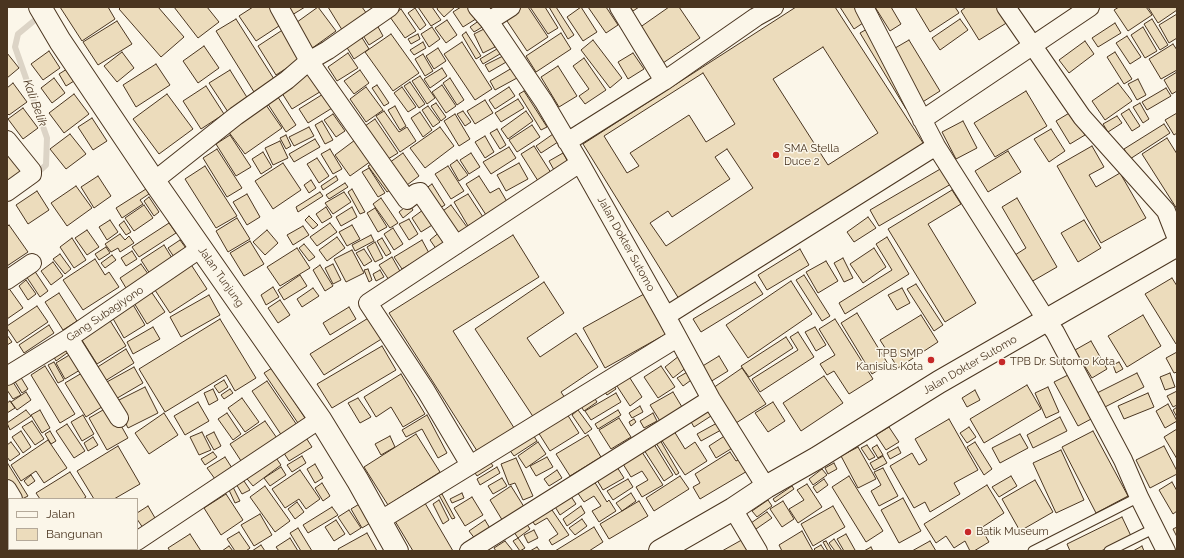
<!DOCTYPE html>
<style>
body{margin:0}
#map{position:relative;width:1184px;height:558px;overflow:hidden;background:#fbf6e9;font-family:Raleway,sans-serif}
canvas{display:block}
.frame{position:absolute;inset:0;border:8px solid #4a3520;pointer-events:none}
.legend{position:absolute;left:8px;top:498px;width:130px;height:52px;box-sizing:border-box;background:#fbf6e9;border:1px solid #b4a999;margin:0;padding:5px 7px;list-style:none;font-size:12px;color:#4a3520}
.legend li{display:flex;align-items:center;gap:8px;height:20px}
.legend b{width:20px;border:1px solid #b4a999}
</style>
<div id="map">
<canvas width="1184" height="558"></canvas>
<div class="frame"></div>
<ul class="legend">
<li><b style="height:5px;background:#fbf6e9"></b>Jalan</li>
<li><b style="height:11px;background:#ecdcbc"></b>Bangunan</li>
</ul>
</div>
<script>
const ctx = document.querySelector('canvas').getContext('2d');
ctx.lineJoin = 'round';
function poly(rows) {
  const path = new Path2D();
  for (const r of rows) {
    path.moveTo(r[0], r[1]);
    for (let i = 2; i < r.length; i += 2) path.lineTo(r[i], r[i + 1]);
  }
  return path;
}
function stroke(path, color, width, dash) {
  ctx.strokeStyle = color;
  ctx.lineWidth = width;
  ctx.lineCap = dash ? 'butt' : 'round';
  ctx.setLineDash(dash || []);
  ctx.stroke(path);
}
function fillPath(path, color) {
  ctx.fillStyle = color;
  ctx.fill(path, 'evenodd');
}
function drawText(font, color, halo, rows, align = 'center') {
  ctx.font = font + ' Raleway,sans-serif';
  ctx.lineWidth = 3;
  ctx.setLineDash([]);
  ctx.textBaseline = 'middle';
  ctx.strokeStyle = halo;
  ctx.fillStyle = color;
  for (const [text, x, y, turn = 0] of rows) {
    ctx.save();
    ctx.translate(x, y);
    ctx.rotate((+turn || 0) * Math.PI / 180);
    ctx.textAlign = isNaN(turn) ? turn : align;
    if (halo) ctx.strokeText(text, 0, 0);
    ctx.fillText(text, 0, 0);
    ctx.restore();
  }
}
const stream = poly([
 [34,176,46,165,47,138,15,47,18,34,41,15]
]);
const building = poly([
 [60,7,108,7,115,19,82,41,60,7],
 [121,7,158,7,184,37,161,57,119,9,121,7],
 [174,7,207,7,219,22,198,38,174,7],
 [253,7,271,7,282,24,256,41,239,16,253,7],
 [287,7,305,7,292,15,287,7],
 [318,7,336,31,311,49,293,25,318,7],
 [328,7,362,7,369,17,344,33,328,7],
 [418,7,432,7,441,20,431,26,418,7],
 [438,7,455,7,444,17,437,9,438,7],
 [461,7,472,7,479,17,463,27,453,12,461,7],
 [521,7,528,7,548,37,527,51,505,18,521,7],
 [530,7,545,7,558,28,548,34,530,7],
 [549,7,556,7,574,35,568,39,549,7],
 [581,7,597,32,583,41,567,17,581,7],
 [588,7,606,7,618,25,606,33,588,7],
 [630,7,639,7,633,11,630,7],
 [669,7,679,7,700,38,663,63,639,28,669,7],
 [796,7,835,7,925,146,679,299,583,144,796,7],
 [823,47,878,133,828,165,773,79,823,47],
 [703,73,735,124,706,142,689,115,630,153,639,166,627,173,604,136,703,73],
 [727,149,753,188,666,246,650,223,668,211,672,217,730,179,715,157,727,149],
 [840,7,861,7,869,19,854,29,840,7],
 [875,7,891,7,901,24,890,31,875,7],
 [915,7,955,7,959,13,930,32,915,7],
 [966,7,998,7,1008,22,979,40,961,11,966,7],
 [1119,7,1146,7,1152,15,1128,31,1114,10,1119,7],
 [1148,7,1177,7,1177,10,1158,23,1148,7],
 [415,8,426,25,420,30,408,13,415,8],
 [401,9,416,31,405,38,390,17,401,9],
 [1177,14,1177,38,1169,43,1159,25,1177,14],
 [236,19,274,79,254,92,216,31,236,19],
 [960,19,968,30,940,50,932,38,960,19],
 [1152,19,1168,45,1160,50,1144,24,1152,19],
 [447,20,457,35,446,43,435,28,447,20],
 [480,20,484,26,474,32,470,27,480,20],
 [117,21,132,44,98,65,83,42,117,21],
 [1115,23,1121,33,1098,47,1092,38,1115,23],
 [377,25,383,36,369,45,362,34,377,25],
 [432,27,440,39,429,47,421,34,432,27],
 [1143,27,1157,51,1145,58,1131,35,1143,27],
 [486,28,495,47,483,53,474,34,486,28],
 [284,29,302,58,276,75,258,46,284,29],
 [867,29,913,105,906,109,860,33,867,29],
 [466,32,481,56,476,59,462,35,466,32],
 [561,33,571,49,536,72,526,56,561,33],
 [391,34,419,73,393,91,365,52,391,34],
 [418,34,420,39,411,44,408,39,418,34],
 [361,36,369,49,354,59,346,46,361,36],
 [1127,36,1141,57,1130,64,1116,43,1127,36],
 [593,40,622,78,610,88,581,50,593,40],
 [909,40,940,91,921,103,890,51,909,40],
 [1085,41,1094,54,1069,73,1059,60,1085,41],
 [423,42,426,48,414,55,410,50,423,42],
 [462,42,492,89,475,100,444,54,462,42],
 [1173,44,1177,50,1177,70,1161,79,1149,59,1173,44],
 [204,46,219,68,198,83,183,61,204,46],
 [502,46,505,51,483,64,480,59,502,46],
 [438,48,446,61,434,69,426,56,438,48],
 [49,51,60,68,43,80,31,64,49,51],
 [122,52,134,68,117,82,104,66,122,52],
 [1115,52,1132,79,1124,84,1107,57,1115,52],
 [7,53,19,68,7,78,7,53],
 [348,53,358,68,337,81,328,67,348,53],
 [633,53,644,69,628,79,618,62,633,53],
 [423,54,433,71,425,76,415,59,423,54],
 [505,55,508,61,489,72,485,65,505,55],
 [584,58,606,90,585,104,579,96,589,89,573,66,584,58],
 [156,64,170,85,136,107,123,85,156,64],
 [558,66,577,96,559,107,541,77,558,66],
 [442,68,447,76,430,88,424,79,442,68],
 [512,68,517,78,495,90,490,81,512,68],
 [67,69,74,81,66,86,59,74,67,69],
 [230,70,248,99,228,112,209,83,230,70],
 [360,70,369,83,354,94,344,81,360,70],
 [311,71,323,90,292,109,280,90,311,71],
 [1177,72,1177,91,1172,94,1164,80,1177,72],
 [420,76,435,98,427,104,412,81,420,76],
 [54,78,65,93,52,103,41,88,54,78],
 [450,78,464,100,457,105,443,83,450,78],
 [1138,79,1146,95,1137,100,1128,84,1138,79],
 [410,82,425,104,419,108,404,86,410,82],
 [13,83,27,102,9,115,7,113,7,88,13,83],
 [1118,83,1132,101,1105,120,1092,101,1118,83],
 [377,85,389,103,384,106,372,88,377,85],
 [442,85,456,106,446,113,432,92,442,85],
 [206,86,224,114,201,129,183,101,206,86],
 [366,87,383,110,366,122,350,99,366,87],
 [402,87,416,107,408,112,394,93,402,87],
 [509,87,515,96,495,109,489,100,509,87],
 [1166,88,1171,96,1147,110,1142,102,1166,88],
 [274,91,296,125,286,132,264,98,274,91],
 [328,91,337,105,308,123,299,109,328,91],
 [524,91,547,127,541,130,519,94,524,91],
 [1026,91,1047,126,995,157,974,123,1026,91],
 [74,94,89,114,64,133,49,113,74,94],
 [167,94,193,129,159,154,133,119,167,94],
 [518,99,524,108,501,122,495,113,518,99],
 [485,100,493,113,475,124,467,111,485,100],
 [436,103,446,117,441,121,431,106,436,103],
 [1140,103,1149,119,1143,123,1133,107,1140,103],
 [266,105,282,128,245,154,228,131,266,105],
 [395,106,406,126,400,130,388,110,395,106],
 [428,106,440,122,433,127,422,110,428,106],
 [23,108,38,128,23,139,8,119,23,108],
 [1129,109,1140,126,1132,131,1121,114,1129,109],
 [384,111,399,132,407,127,416,141,400,152,376,116,384,111],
 [463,111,471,122,465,126,457,114,463,111],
 [526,111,533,121,508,139,501,129,526,111],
 [420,112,432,130,423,137,411,118,420,112],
 [1071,112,1085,135,1070,144,1056,121,1071,112],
 [1177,113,1177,133,1174,135,1165,120,1177,113],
 [333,114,345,131,336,137,324,120,333,114],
 [455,114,470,139,459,146,444,121,455,114],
 [1117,116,1122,123,1108,132,1103,124,1117,116],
 [92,118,107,141,93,150,78,127,92,118],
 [375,119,398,153,388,159,365,126,375,119],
 [322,121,333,140,325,144,315,125,322,121],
 [963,121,977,148,956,159,942,132,963,121],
 [1164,124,1170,133,1130,159,1124,149,1164,124],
 [532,125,540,137,517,152,509,140,532,125],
 [309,127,314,136,294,146,289,137,309,127],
 [440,127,454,146,425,168,410,148,440,127],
 [497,129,506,145,500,149,490,133,497,129],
 [1051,129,1065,151,1049,162,1034,139,1051,129],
 [70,134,86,154,66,169,50,149,70,134],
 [553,134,558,142,541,153,536,146,553,134],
 [230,135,251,167,236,176,216,144,230,135],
 [286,135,291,146,286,149,280,138,286,135],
 [485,136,494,152,485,158,475,142,485,136],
 [359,137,374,159,350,176,335,155,359,137],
 [1167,138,1177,154,1177,209,1142,154,1167,138],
 [315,139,320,147,294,162,289,154,315,139],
 [280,141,288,158,273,165,265,148,280,141],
 [7,145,27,174,7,188,7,145],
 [534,146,553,176,540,184,521,154,534,146],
 [1092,146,1104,167,1089,175,1096,187,1120,173,1146,218,1101,243,1057,166,1092,146],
 [509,147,516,158,491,174,483,162,509,147],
 [217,149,242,188,227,197,203,158,217,149],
 [330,149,342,169,333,174,321,154,330,149],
 [1008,151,1021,172,988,192,975,171,1008,151],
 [263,152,272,167,261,174,252,159,263,152],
 [403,153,419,176,403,188,386,165,403,153],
 [471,153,480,167,469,174,460,160,471,153],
 [563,153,568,162,554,170,549,161,563,153],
 [317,158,329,176,319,183,307,164,317,158],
 [377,160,395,187,387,192,368,166,377,160],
 [457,160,468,175,459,181,450,165,457,160],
 [283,163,301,190,273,209,255,181,283,163],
 [519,163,528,179,506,191,497,175,519,163],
 [205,166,237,216,216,228,185,179,205,166],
 [448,166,464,191,451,199,435,174,448,166],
 [369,168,385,193,378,197,362,172,369,168],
 [942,168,951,184,879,226,870,210,942,168],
 [98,176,111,196,94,208,81,187,98,176],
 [336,176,338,180,323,190,321,186,336,176],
 [479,176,490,193,499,188,509,205,488,218,466,184,479,176],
 [311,180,316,188,309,193,304,185,311,180],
 [345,183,348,187,329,199,326,195,345,183],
 [432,184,445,205,438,209,425,189,432,184],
 [76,186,92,208,67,226,51,203,76,186],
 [146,189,149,194,140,200,143,204,122,218,116,208,146,189],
 [352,189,365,212,360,214,348,192,352,189],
 [952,190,961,204,928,224,976,303,945,322,888,229,952,190],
 [37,191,49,210,28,224,16,205,37,191],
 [320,192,323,196,298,212,296,207,320,192],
 [344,192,351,202,333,214,325,203,344,192],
 [247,194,260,217,247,225,233,202,247,194],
 [468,194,483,217,468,226,454,202,468,194],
 [149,197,159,212,154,216,144,201,149,197],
 [381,198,398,223,390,228,373,204,381,198],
 [1017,198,1057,267,1031,282,1015,255,1026,248,1002,207,1017,198],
 [409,204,413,210,403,218,399,212,409,204],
 [144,205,153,218,134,231,125,218,144,205],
 [451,205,467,227,456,235,440,213,451,205],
 [326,207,332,217,322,223,316,214,326,207],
 [352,207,357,217,341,226,336,217,352,207],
 [427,207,437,222,421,232,412,218,427,207],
 [375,208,387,227,378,232,367,213,375,208],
 [309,216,318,225,313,229,305,220,309,216],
 [868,217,876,228,854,242,847,232,868,217],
 [237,218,250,239,228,252,216,231,237,218],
 [409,219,418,234,409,240,399,224,409,219],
 [110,220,118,232,107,240,99,227,110,220],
 [1084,220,1101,248,1078,262,1061,233,1084,220],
 [124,221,131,232,126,235,119,225,124,221],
 [169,223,176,233,139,257,132,247,169,223],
 [330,223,337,232,317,246,310,237,330,223],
 [9,225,28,252,7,266,7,227,9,225],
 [352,225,360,239,347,246,339,232,352,225],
 [303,226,309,235,293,245,287,235,303,226],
 [393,228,403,244,394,250,384,234,393,228],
 [87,230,99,247,87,255,75,238,87,230],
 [267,230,278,243,265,255,253,242,267,230],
 [441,231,448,241,437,250,430,240,441,231],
 [120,234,125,240,129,236,134,243,120,252,118,248,111,252,105,244,120,234],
 [371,235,374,241,355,251,352,245,371,235],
 [513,235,539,277,453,331,516,431,479,454,389,313,513,235],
 [337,237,345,248,327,261,319,250,337,237],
 [887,237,909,274,845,314,839,303,892,270,876,244,887,237],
 [72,238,86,260,74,268,60,247,72,238],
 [382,238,391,253,386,256,377,241,382,238],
 [180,240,188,251,176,260,168,248,180,240],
 [422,240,429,253,402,269,394,257,422,240],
 [250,241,264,264,244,276,230,253,250,241],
 [375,242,383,258,375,262,367,247,375,242],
 [304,244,315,257,309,261,299,248,304,244],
 [164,245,175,263,152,277,141,260,164,245],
 [106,247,110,253,99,260,95,254,106,247],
 [297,248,310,268,280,286,267,267,297,248],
 [874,248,886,267,863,283,850,264,874,248],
 [364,249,372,261,364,266,356,253,364,249],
 [800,249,809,265,767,290,758,275,800,249],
 [352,250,364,273,346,282,334,259,352,250],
 [132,251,137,259,126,266,121,258,132,251],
 [60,254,71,269,65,274,53,259,60,254],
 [112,255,116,260,105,268,101,263,112,255],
 [392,257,401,273,389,280,379,265,392,257],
 [843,258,853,278,844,282,834,263,843,258],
 [95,259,105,275,109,272,119,287,83,310,63,280,95,259],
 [826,261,838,281,818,293,806,272,826,261],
 [53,262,63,276,51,285,41,271,53,262],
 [190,263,207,289,170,313,153,287,190,263],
 [141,264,151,278,129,293,120,278,141,264],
 [333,264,341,280,333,284,325,268,333,264],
 [320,265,333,286,325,291,313,270,320,265],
 [368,269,372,280,369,282,364,270,368,269],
 [34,270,48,291,40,297,26,276,34,270],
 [380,270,384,277,376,281,373,274,380,270],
 [300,275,307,286,284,300,278,290,300,275],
 [804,275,830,316,822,321,796,280,804,275],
 [1172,278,1177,286,1177,343,1176,344,1145,294,1172,278],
 [26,280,36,294,28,300,19,286,26,280],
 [791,281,812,314,748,358,726,325,791,281],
 [544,282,564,313,527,338,540,357,576,333,598,367,561,392,567,401,536,421,475,329,544,282],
 [755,282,763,294,701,332,693,319,755,282],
 [916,284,943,325,934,331,907,289,916,284],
 [8,287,23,308,7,319,7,288,8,287],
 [148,287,165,312,147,324,131,298,148,287],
 [273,287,279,297,266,305,261,295,273,287],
 [313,288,319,296,302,307,297,299,313,288],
 [902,288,910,303,897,310,888,295,902,288],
 [59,293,77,321,63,330,45,302,59,293],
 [644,294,666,334,605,368,583,328,644,294],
 [209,295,220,315,181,337,170,317,209,295],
 [280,300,290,315,278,323,268,308,280,300],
 [132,303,145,325,124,338,111,315,132,303],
 [37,306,48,322,17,343,7,328,7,326,37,306],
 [349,307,356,319,330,335,323,323,349,307],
 [857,313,888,364,872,374,841,323,857,313],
 [921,315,938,342,898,368,880,340,921,315],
 [1143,315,1161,346,1127,367,1108,336,1143,315],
 [370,317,383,338,324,375,310,354,370,317],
 [109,319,126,346,97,364,80,337,109,319],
 [220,319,256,378,235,391,226,375,165,412,139,369,220,319],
 [835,319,873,379,849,394,834,371,827,375,820,364,835,355,819,329,835,319],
 [49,325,54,333,24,353,19,345,49,325],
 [153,327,160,339,133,354,127,342,153,327],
 [815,327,826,345,816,351,805,332,815,327],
 [798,332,814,357,760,392,752,379,798,350,790,337,798,332],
 [7,335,12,342,7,345,7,335],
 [786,337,793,348,749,377,741,366,786,337],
 [1091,341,1107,369,1092,378,1075,350,1091,341],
 [382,346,396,370,332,408,317,384,382,346],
 [74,348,56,361,52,353,74,348],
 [126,349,134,363,105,381,96,368,126,349],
 [76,351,85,367,65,379,56,363,76,351],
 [1177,352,1177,372,1174,373,1166,358,1177,352],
 [679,356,687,367,673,378,665,367,679,356],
 [719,356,728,371,710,382,701,367,719,356],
 [54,362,64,380,58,383,48,365,54,362],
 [1119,362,1123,369,1116,373,1113,365,1119,362],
 [45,366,75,414,60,423,31,375,45,366],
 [661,366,675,387,658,398,644,377,661,366],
 [134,367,143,383,114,400,105,383,134,367],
 [272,368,309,424,302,429,264,373,272,368],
 [742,368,766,404,736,423,713,388,742,368],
 [87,370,108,403,86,417,65,383,87,370],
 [17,371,28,389,22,393,11,375,17,371],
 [689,371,694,378,683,386,677,378,689,371],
 [1137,373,1144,387,1103,408,1095,394,1137,373],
 [1170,373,1175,387,1165,390,1160,377,1170,373],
 [401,374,425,414,403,427,391,407,376,417,364,397,401,374],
 [1070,374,1093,418,1078,426,1054,382,1070,374],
 [628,375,642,397,630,406,615,383,628,375],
 [824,376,843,403,801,431,783,403,824,376],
 [10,377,21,395,13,399,7,390,7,379,10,377],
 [224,380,228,387,219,393,214,386,224,380],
 [267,381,301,431,286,442,252,391,267,381],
 [613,384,616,389,607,395,604,391,613,384],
 [1027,385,1041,409,984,443,970,419,1027,385],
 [145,387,158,413,128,428,115,402,145,387],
 [1048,387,1059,412,1046,418,1035,393,1048,387],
 [213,389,218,400,209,405,204,393,213,389],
 [230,389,233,393,224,399,221,395,230,389],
 [975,390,980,400,967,407,962,398,975,390],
 [1177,391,1177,405,1173,407,1167,396,1177,391],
 [26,392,31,400,17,410,11,402,26,392],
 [673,392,685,412,663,426,650,405,673,392],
 [616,393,621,402,591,420,585,411,616,393],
 [1148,393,1154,407,1124,419,1118,406,1148,393],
 [593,396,597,402,584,411,580,405,593,396],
 [242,398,259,422,245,432,228,408,242,398],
 [358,398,371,417,360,423,348,403,358,398],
 [10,401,15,408,7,413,7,403,10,401],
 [198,402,209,421,185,435,174,416,198,402],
 [773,402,785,421,768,432,755,413,773,402],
 [1168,404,1177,421,1165,428,1156,411,1168,404],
 [110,406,128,438,107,450,89,418,110,406],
 [640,406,643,412,632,418,629,413,640,406],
 [1177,407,1177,417,1173,410,1177,407],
 [26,410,31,416,10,430,7,423,26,410],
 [40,410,50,428,42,433,31,415,40,410],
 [578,410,592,429,585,434,572,415,578,410],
 [618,410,621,415,598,429,595,424,618,410],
 [707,410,711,416,694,427,690,420,707,410],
 [164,413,178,435,149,454,135,433,164,413],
 [227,413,241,434,233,440,218,419,227,413],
 [653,413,657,421,644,428,640,421,653,413],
 [567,414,579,433,550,451,538,432,567,414],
 [83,415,94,434,82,441,71,422,83,415],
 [427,415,447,453,438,458,422,429,406,437,402,430,427,415],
 [1060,417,1067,431,1033,448,1027,435,1060,417],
 [619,418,631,437,611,449,599,430,619,418],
 [634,419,636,422,631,426,629,422,634,419],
 [949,419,978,470,954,483,960,494,930,512,925,502,914,508,890,466,912,453,919,465,927,460,915,439,949,419],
 [32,421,44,439,35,445,22,427,32,421],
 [265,421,279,441,243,464,230,444,265,421],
 [717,423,721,430,701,441,697,434,717,423],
 [67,424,85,451,74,458,56,431,67,424],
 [889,427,899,442,886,450,876,435,889,427],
 [969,427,976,437,967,443,960,433,969,427],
 [1177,429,1177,459,1164,437,1177,429],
 [530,430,537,441,514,456,506,445,530,430],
 [21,431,31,447,23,453,12,437,21,431],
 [50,431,56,441,51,444,45,434,50,431],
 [674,431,685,449,695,442,707,461,685,475,661,439,674,431],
 [1093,431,1128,496,1096,513,1062,447,1093,431],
 [202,432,211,450,199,455,190,437,202,432],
 [214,432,221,446,214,450,206,436,214,432],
 [303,433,312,447,289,461,280,447,303,433],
 [416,434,440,472,388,505,364,467,416,434],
 [1020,434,1028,448,1000,463,992,448,1020,434],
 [588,435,601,457,570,476,556,454,588,435],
 [726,435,734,447,716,458,709,446,726,435],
 [390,436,395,447,381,455,375,444,390,436],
 [93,437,98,445,88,451,84,443,93,437],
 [48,440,67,468,44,483,36,471,21,481,11,465,48,440],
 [660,440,679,473,676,475,656,443,660,440],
 [11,442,20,454,10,461,7,457,7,445,11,442],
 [538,442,546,454,526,468,518,456,538,442],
 [975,442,992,469,984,475,967,447,975,442],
 [654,444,673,475,664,481,644,450,654,444],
 [867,445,875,457,869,460,861,448,867,445],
 [877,445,883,455,878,458,872,448,877,445],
 [118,446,140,484,114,499,94,499,77,471,118,446],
 [1164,446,1177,471,1177,474,1150,488,1136,460,1164,446],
 [858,447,876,479,858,488,841,456,858,447],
 [898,447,901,453,890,459,887,453,898,447],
 [1061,450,1084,500,1056,513,1033,463,1061,450],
 [213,452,217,457,205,465,201,459,213,452],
 [272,452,281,465,253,486,243,474,272,452],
 [642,452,663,485,642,497,636,487,648,480,642,471,631,477,623,464,642,452],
 [730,452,736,461,742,458,749,470,700,499,693,487,700,483,695,474,730,452],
 [302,456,306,463,292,472,287,465,302,456],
 [883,456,887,463,874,470,870,463,883,456],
 [225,457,232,468,215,479,207,468,225,457],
 [547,457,553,467,536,476,530,466,547,457],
 [516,458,533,496,523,500,515,483,509,485,501,464,516,458],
 [489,460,493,466,477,476,473,470,489,460],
 [834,463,837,469,828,474,825,468,834,463],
 [8,464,28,496,22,499,7,484,7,465,8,464],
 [315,464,323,478,315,483,307,469,315,464],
 [281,467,286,475,270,486,264,478,281,467],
 [497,467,500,473,480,485,477,479,497,467],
 [617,467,624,478,603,490,597,480,617,467],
 [883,468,898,496,879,506,871,491,881,485,874,472,883,468],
 [822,469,827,475,813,485,809,479,822,469],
 [300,470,320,499,306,509,299,499,285,508,272,489,300,470],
 [557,470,562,478,549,486,544,479,557,470],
 [70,472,86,497,83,499,40,499,36,493,70,472],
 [31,475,35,481,28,486,24,481,31,475],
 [680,476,689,489,654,511,646,498,680,476],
 [849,476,883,531,866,542,832,487,849,476],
 [1011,476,1017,486,999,497,992,487,1011,476],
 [242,478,250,490,242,494,235,482,242,478],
 [502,478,507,486,493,494,488,486,502,478],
 [628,479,633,487,613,500,607,491,628,479],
 [824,479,828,485,817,493,813,487,824,479],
 [1035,480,1053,512,1020,531,1002,499,1035,480],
 [594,481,607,502,609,500,616,511,599,522,592,511,601,506,594,496,584,502,577,492,594,481],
 [1172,482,1177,491,1177,511,1173,514,1159,490,1172,482],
 [322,483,330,496,323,501,315,488,322,483],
 [807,484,822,507,798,523,789,509,804,500,797,490,807,484],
 [987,485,1004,513,981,528,989,542,974,551,970,551,965,541,954,548,946,536,936,543,924,524,987,485],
 [265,486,290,521,275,532,250,497,265,486],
 [511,486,526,510,504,523,490,500,511,486],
 [792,486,794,489,775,502,773,499,792,486],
 [233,487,240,501,235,503,229,490,233,487],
 [462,493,464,498,452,503,450,499,462,493],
 [631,493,636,501,622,511,616,503,631,493],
 [226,494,243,520,221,535,204,508,226,494],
 [442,494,455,518,452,519,439,495,442,494],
 [570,495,576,504,560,515,554,505,570,495],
 [472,497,483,515,465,526,454,508,472,497],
 [422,498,453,551,413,551,392,516,422,498],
 [903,498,921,531,899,543,881,510,903,498],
 [439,500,449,520,443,524,433,504,439,500],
 [768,500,772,506,757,517,752,511,768,500],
 [639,501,648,516,609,539,600,524,639,501],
 [783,501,794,519,782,527,770,509,783,501],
 [297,502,304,512,295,519,288,509,297,502],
 [361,503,372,522,362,528,351,509,361,503],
 [148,506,158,523,145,531,137,519,137,513,148,506],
 [581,506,585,513,567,526,563,519,581,506],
 [833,506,845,527,813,546,801,524,833,506],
 [9,507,9,538,7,535,7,508,9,507],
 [332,507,338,515,308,533,303,525,332,507],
 [550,507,569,535,552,545,549,540,558,534,547,518,535,525,531,519,550,507],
 [349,510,361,528,350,535,338,517,349,510],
 [767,512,772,518,756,529,751,523,767,512],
 [260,514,272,535,254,546,241,525,260,514],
 [1122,517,1131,536,1101,551,1070,551,1067,544,1122,517],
 [582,519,587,526,575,535,569,528,582,519],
 [336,520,345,534,334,541,325,527,336,520],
 [485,520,491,530,476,540,469,531,485,520],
 [526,523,530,529,518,538,514,532,526,523],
 [594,527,603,542,589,551,555,551,594,527],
 [1177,527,1177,537,1173,529,1177,527],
 [298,528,312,551,301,551,290,533,298,528],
 [534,530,538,538,528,543,524,535,534,530],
 [802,531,813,551,782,551,779,545,802,531],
 [239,532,250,548,246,551,235,551,227,539,239,532],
 [367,533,377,551,339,551,338,549,367,533],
 [190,534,201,551,170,551,168,548,190,534],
 [846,534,855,550,853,551,844,551,837,539,846,534],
 [747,537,754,551,722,551,747,537],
 [290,538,298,551,279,551,276,547,290,538],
 [518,538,525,548,520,551,513,541,518,538],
 [834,539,842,551,835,551,829,543,834,539],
 [505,541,513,551,496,551,494,548,505,541],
 [826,541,832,551,828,551,823,542,826,541],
 [930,541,936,551,912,551,930,541],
 [261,545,265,551,252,551,261,545],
 [821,545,825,551,816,551,814,549,821,545],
 [229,546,233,551,222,551,229,546],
 [1142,546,1144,551,1133,551,1142,546],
 [537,547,540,551,530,551,537,547],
 [871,547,873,551,864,551,871,547],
 [12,549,28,549,25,551,13,551,12,549],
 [68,549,93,549,95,551,69,551,68,549],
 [94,549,115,549,116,551,95,551,94,549]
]);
const service = poly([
 [1033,551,1139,497],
 [1109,551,1155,528]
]);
const minor = poly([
 [279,7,309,61,407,200,416,193,420,192,456,245],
 [477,7,489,21,544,102,580,163,666,316,711,399,766,487],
 [619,7,664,81],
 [864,7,936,146,1047,321,1055,332,1123,460,1139,497,1166,551],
 [1006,7,1082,117,1166,211,1177,239],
 [489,21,511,7],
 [922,120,1090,7],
 [7,140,32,171,32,174,7,192],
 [567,142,664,81,756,17,774,7],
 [154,181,236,116,287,80,309,61,328,50,390,7],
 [7,280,32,263],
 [666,316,936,146],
 [69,338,119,418],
 [7,376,69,338,201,248],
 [470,465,426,391,368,303,580,163],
 [7,489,13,499],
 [733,509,758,551],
 [381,520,677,338],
 [137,541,320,419],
 [43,549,44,551],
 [122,551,125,549],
 [469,551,711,399]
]);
const tertiary = poly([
 [40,7,60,41,154,181,320,419,358,481,397,551]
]);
const secondary = poly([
 [660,551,733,509,766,487,817,458,939,382,1177,245]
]);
const markers = [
 [776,155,4,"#c62828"],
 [931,360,4,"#c62828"],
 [1002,362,4,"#c62828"],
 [968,532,4,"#c62828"]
];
const poiNames = [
 ["SMA Stella",784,149],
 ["Duce 2",784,162],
 ["TPB SMP",923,354,"right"],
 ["Kanisius Kota",923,367,"right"],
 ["TPB Dr. Sutomo Kota",1010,362],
 ["Batik Museum",976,532]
];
const streetNames = [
 ["Jalan Dokter Sutomo",626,244,61],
 ["Jalan Tunjung",221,277,55],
 ["Gang Subagiyono",105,314,-34],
 ["Jalan Dokter Sutomo",970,365,-30]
];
const waterNames = [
 ["Kali Belik",35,103,70]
];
stroke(stream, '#dcd4c6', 6);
fillPath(building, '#ecdcbc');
stroke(building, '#4a3520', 1);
stroke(service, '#4a3520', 11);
stroke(minor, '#4a3520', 20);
stroke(tertiary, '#4a3520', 24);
stroke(secondary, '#4a3520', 24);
stroke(service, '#fbf6e9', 9);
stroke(minor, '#fbf6e9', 18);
stroke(tertiary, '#fbf6e9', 22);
stroke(secondary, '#fbf6e9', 22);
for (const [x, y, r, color] of markers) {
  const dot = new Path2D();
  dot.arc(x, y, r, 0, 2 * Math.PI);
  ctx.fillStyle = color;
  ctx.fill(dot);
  stroke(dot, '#fbf6e9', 1.5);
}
drawText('11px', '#4a3520', '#fbf6e9', poiNames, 'left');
drawText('11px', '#4a3520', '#fbf6e9', streetNames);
drawText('italic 12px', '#4a3520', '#fbf6e9', waterNames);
</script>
